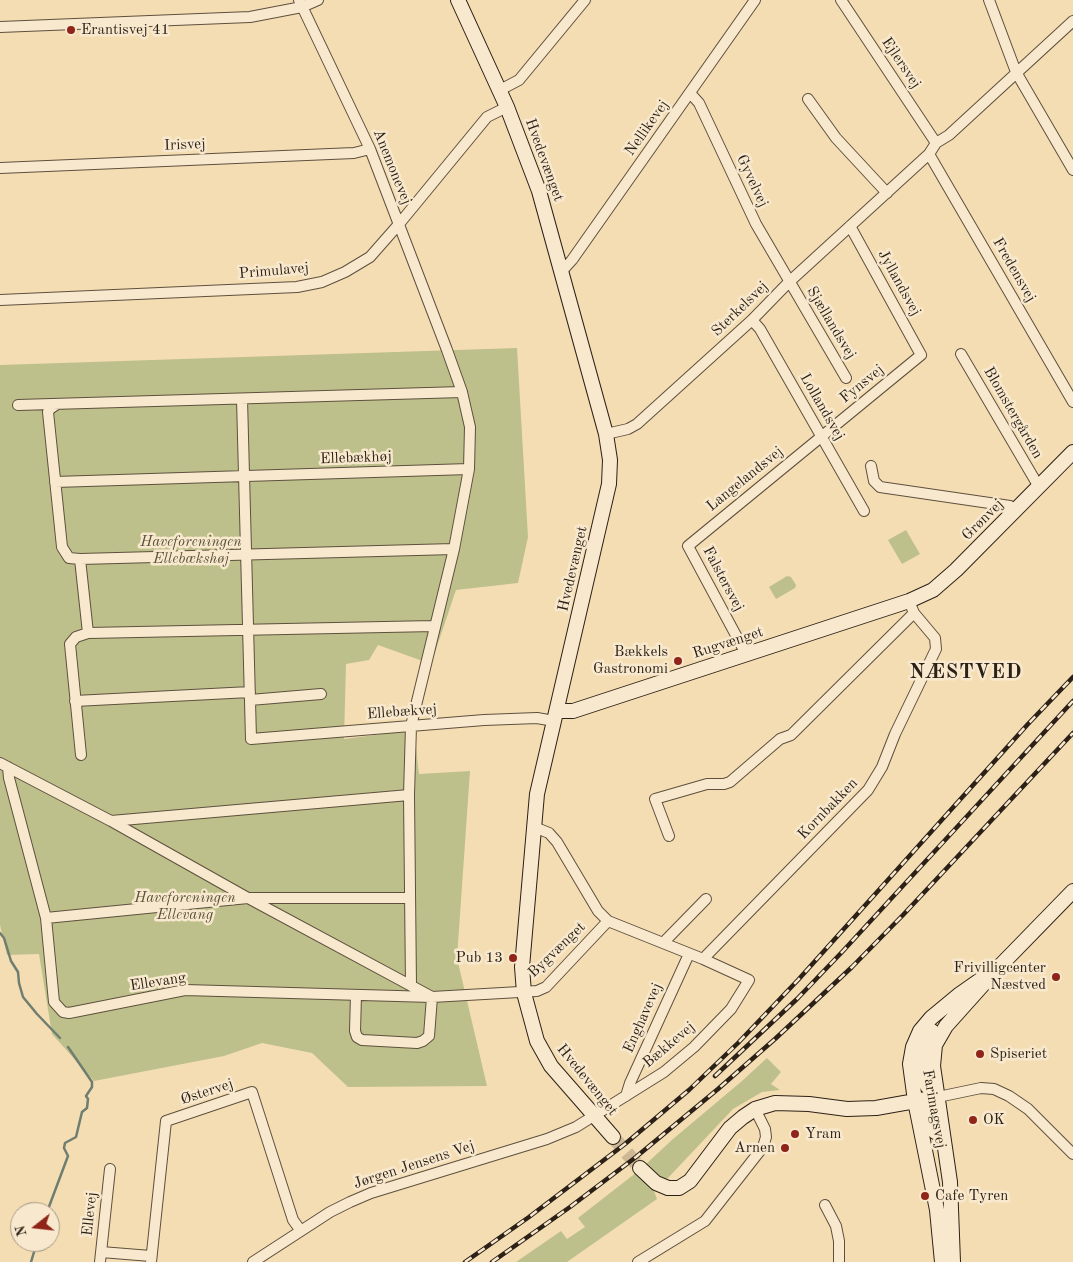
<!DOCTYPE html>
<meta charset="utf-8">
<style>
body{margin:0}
#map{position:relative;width:1073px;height:1262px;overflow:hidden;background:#f5ddb3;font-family:"Old Standard TT",serif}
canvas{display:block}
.north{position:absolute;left:10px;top:1202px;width:50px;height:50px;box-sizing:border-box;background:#f8e9ce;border:1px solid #a69985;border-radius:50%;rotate:254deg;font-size:14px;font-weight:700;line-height:20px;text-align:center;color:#2c2117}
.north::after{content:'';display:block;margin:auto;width:18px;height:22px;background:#8f2418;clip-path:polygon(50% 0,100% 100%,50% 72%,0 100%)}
</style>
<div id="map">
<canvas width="1073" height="1262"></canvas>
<div class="north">N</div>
</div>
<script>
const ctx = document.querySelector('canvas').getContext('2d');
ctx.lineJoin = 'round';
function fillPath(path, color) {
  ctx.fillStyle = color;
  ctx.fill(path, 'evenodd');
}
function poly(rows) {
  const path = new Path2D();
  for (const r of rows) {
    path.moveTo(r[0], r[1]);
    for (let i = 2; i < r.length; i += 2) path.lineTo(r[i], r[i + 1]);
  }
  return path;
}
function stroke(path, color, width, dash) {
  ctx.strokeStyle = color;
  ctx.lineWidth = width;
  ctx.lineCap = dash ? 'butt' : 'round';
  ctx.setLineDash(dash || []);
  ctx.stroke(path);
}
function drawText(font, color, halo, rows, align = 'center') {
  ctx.font = font + ' "Old Standard TT",serif';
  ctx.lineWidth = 5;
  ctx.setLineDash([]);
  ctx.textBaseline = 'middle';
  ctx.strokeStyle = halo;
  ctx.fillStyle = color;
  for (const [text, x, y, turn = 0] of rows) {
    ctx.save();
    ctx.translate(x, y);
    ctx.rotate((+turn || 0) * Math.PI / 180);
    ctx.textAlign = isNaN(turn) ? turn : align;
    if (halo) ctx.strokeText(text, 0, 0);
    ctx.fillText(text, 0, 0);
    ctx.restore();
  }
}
const green = poly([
 [517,348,528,537,518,583,456,590,431,664,378,645,369,660,346,664,344,739,414,730,419,774,470,771,457,958,487,1086,348,1087,312,1053,262,1043,224,1056,94,1081,52,1034,39,954,7,955,0,925,0,365],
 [906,530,920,554,902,564,888,540],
 [787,576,791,577,796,585,795,588,776,599,769,587],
 [767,1058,781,1072,771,1084,780,1090,762,1092,733,1109,667,1179,657,1175,645,1165,673,1139,742,1081],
 [637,1172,654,1191,657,1199,567,1262,516,1262,561,1231,567,1239,585,1227,578,1218]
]);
const stream = poly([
 [0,933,4,938,11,961,18,972,19,983,23,997,37,1014,60,1038],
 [47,1212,68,1156,64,1148,65,1143,76,1137,82,1112,87,1108,88,1099,86,1096,92,1087,92,1082,68,1047],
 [31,1262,37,1242]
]);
const secondaryTunnel = poly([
 [613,1137,640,1168]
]);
const street = poly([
 [299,0,370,149,447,350,462,392,470,427,469,469,454,549,411,726,409,795,411,986],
 [841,0,936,143],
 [989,0,1016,72,1073,170],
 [0,27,250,17,302,7,318,0],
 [500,90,519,80,585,0],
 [690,93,699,103,756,224,846,378],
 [808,99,836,138,887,193],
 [929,154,1073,402],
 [0,168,354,153,370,149],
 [562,271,572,260,755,0],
 [0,300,297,287,322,282,345,272,370,257,399,224,487,117,507,107],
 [752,320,760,329,864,511],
 [961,354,1039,487],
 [242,399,251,739,484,720,537,718,554,721],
 [57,404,50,409,48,412,62,547,69,558,80,559,454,549],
 [18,405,462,392],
 [606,434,628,429,637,424,752,320,789,282,929,154,936,143,949,135,1073,21],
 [871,466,874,481,880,487,1010,506,1015,511],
 [55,482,469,469],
 [80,559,88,633],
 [746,654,688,546,921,355,850,226],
 [250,700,321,694],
 [75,701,250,692],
 [81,755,70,644,76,637,88,633,434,626],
 [0,763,111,821,248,898,432,997,429,1036,423,1041,417,1043,362,1040,357,1037,355,1031,356,995],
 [8,767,9,778,46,918,54,1002,63,1012,69,1013,185,990,432,997,537,991,546,987,608,921],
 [111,821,409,795],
 [669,836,655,799,707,784,724,784,730,782,780,739,791,735,914,613],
 [46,918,248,898,410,898],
 [663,943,706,899],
 [703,959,868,790,882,767,895,734,936,649,935,638,914,613,909,601],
 [626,1096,630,1083,689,954],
 [938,1097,981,1088,994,1089,1009,1096,1028,1109,1073,1154],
 [825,1205,836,1226,839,1241,839,1262],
 [101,1252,151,1256],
 [100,1262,110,1169],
 [151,1262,166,1121,252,1092,293,1220,301,1231],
 [253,1262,330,1212,350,1202,371,1193,547,1139,576,1127,664,1072,694,1047,731,1009,749,980,703,959,608,921,598,911,557,842,549,833,534,827],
 [638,1262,705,1221,763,1147,766,1137,765,1129,755,1109]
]);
const secondary = poly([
 [458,0,507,107,539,191,606,434,610,460,609,484,537,794,522,967,524,993,537,1041,551,1066,613,1137],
 [557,711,573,711,909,601,933,590,956,570,1073,452],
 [932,1031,923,1054,922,1068,927,1086,937,1097],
 [915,1101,921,1103,929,1112,932,1119,935,1132],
 [640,1168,656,1183,668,1188,679,1188,690,1181,730,1128,743,1117,755,1109,775,1103,809,1104,847,1109,876,1108,938,1097],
 [942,1262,937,1210,915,1101,910,1064,913,1047,920,1031,931,1018,960,994,980,980],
 [953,1262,950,1182,933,1066,935,1045,946,1026,997,969,1073,891]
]);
const rail = poly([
 [715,1076,797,999,843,951,1073,701],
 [465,1262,529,1217,625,1144,689,1090,738,1043,798,980,1028,724,1073,677],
 [492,1262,570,1207,636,1157,718,1089,775,1039,852,967,903,915,1073,733]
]);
const markers = [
 [71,30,5,"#8f2418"],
 [678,661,5,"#8f2418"],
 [513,958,5,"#8f2418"],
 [1056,977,5,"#8f2418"],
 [980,1054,5,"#8f2418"],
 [973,1120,5,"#8f2418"],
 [795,1134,5,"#8f2418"],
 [785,1148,5,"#8f2418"],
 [925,1196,5,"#8f2418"]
];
const poiNames = [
 ["Erantisvej 41",81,30],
 ["Bækkels",668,652,"right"],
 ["Gastronomi",668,669,"right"],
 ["Pub 13",503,958,"right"],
 ["Frivilligcenter",1046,968,"right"],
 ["Næstved",1046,985,"right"],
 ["Spiseriet",990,1054],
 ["OK",983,1120],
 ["Yram",805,1134],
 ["Arnen",775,1148,"right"],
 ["Cafe Tyren",935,1196]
];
const streetNames = [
 ["Ejlersvej",901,63,56],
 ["Nellikevej",647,128,-55],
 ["Irisvej",185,145,-2],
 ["Hvedevænget",544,160,70],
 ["Anemonevej",392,167,68],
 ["Gyvelvej",752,181,65],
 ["Fredensvej",1014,270,60],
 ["Primulavej",274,271,-5],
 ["Jyllandsvej",899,283,61],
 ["Sterkelsvej",740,309,-44],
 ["Sjællandsvej",831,323,59],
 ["Fynsvej",862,384,-39],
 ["Lollandsvej",822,407,60],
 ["Blomstergården",1013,413,60],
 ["Ellebækhøj",356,458,-2],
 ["Langelandsvej",745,479,-39],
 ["Grønvej",983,520,-45],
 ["Hvedevænget",573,569,-77],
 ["Falstersvej",723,579,62],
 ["Rugvænget",728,643,-18],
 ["Ellebækvej",402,712,-4],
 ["Kornbakken",828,809,-46],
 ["Bygvænget",557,950,-44],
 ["Ellevang",158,982,-9],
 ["Enghavevej",643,1018,-66],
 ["Bækkevej",669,1045,-40],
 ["Hvedevænget",587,1080,51],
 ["Østervej",207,1092,-18],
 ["Farimagsvej",934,1109,80],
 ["Jørgen Jensens Vej",414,1165,-18],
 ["Ellevej",90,1214,-84]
];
const parkNames = [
 ["Haveforeningen",191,542],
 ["Ellebækshøj",191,559],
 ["Haveforeningen",185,898],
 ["Ellevang",185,915]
];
const districtNames = [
 ["NÆSTVED",966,673]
];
fillPath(green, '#bdc08b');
stroke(stream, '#6f7e71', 2.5);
stroke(secondaryTunnel, '#cdb794', 14, [14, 7]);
stroke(street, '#5e503e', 12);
stroke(secondary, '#2c2117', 16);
stroke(street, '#f8e9ce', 10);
stroke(secondary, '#f8e9ce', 14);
stroke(rail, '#2c2117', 4.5);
stroke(rail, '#f8e9ce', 2.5, [8]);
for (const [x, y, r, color] of markers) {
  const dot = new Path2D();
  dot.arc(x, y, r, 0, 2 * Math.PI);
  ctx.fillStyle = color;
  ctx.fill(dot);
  stroke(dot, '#f8e9ce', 2);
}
drawText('15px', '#2c2117', '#f8e9ce', poiNames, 'left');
drawText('15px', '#2c2117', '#f8e9ce', streetNames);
drawText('italic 15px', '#58513a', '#f8e9ce', parkNames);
ctx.letterSpacing = '1px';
drawText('bold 20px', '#2c2117', '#f8e9ce', districtNames);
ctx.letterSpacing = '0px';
</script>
